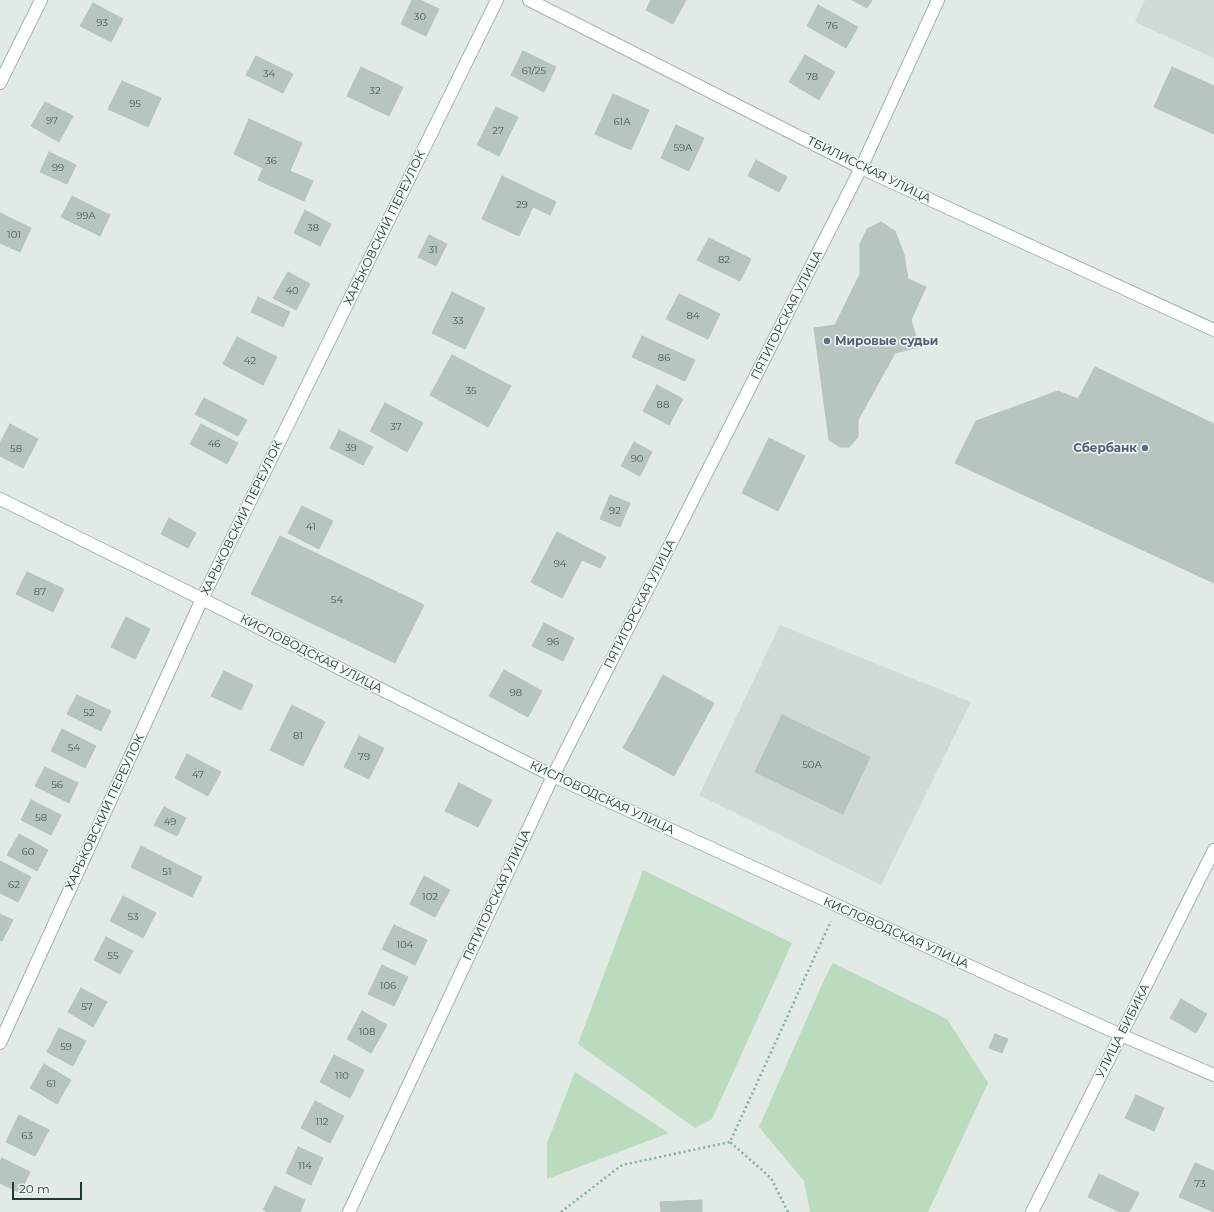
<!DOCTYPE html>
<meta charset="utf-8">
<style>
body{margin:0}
#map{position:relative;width:1214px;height:1212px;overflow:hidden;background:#e1eae5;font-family:Montserrat,sans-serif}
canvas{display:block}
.scale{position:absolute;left:12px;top:1182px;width:70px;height:18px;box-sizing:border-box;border:2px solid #223a31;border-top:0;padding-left:5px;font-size:12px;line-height:14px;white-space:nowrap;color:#223a31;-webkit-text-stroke:3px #f1f7f3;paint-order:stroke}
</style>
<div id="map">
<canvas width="1214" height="1212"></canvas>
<div class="scale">20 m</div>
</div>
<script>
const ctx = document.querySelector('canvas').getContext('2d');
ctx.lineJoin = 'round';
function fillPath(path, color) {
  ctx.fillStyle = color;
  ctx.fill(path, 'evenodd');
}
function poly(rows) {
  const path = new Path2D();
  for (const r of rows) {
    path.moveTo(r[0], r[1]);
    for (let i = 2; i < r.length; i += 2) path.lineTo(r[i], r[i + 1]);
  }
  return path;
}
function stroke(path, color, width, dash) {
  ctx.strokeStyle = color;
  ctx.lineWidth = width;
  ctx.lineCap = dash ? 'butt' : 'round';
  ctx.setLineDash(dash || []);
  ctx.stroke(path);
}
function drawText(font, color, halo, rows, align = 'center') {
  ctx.font = font + ' Montserrat,sans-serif';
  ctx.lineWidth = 3;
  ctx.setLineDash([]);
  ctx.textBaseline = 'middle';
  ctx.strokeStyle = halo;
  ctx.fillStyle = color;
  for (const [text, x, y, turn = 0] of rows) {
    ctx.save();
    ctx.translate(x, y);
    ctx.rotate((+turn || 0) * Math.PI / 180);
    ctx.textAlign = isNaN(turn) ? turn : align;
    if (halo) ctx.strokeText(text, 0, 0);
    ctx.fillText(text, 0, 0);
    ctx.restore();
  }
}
const built = poly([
 [1145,0,1214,0,1214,58,1135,22],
 [780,625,971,702,881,885,699,795]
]);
const green = poly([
 [643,870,792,943,712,1119,695,1128,578,1044],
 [833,963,947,1019,988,1083,928,1212,810,1212,804,1181,759,1127,825,978],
 [575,1072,669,1133,547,1179,547,1143]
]);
const building = poly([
 [412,0,420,0,439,9,426,36,401,24,412,0],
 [651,0,686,0,673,24,646,10,651,0],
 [852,0,872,0,867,8,852,0],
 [93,3,123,19,111,42,80,26,93,3],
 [818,5,858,27,846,48,807,26,818,5],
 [523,51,556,67,544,92,511,75,523,51],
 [805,55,835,72,819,100,789,82,805,55],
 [256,56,293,74,283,93,246,75,256,56],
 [361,67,403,87,389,116,347,96,361,67],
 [1172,67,1214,86,1214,134,1154,107,1172,67],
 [122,81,161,98,148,127,108,109,122,81],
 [613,94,649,110,631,150,595,134,613,94],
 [45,102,73,116,59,142,31,126,45,102],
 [496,107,518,117,499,156,477,145,496,107],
 [249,119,302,143,290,171,313,181,304,201,258,180,263,168,234,154,249,119],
 [676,125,704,138,689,171,661,158,676,125],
 [49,152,76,165,67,184,40,172,49,152],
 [756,160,787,177,779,192,748,176,756,160],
 [502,176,556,202,550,215,533,207,519,236,482,219,502,176],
 [72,196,110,215,100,236,61,217,72,196],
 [305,210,331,224,320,246,294,233,305,210],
 [0,213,31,228,20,252,0,243,0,213],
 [881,222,895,231,904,255,908,279,926,287,911,320,919,347,895,353,858,420,858,437,849,447,840,447,829,440,814,328,835,325,860,274,860,244,867,229,881,222],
 [429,235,447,244,436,266,418,257,429,235],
 [709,238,751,259,740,281,697,260,709,238],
 [288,272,310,284,296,310,273,298,288,272],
 [452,292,485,308,465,349,432,333,452,292],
 [679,294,720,314,708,339,666,319,679,294],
 [258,297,290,312,283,327,251,312,258,297],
 [642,336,695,360,685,381,632,357,642,336],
 [237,337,277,357,263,385,223,364,237,337],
 [452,355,511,386,488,427,430,395,452,355],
 [1095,367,1214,424,1214,583,955,463,976,421,1058,391,1078,399,1095,367],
 [657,385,683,399,669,425,643,411,657,385],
 [204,398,247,420,238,436,195,414,204,398],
 [385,403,423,423,407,452,370,431,385,403],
 [10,424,38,439,23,468,0,456,0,443,10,424],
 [201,424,238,443,227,464,190,444,201,424],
 [339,430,373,447,363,465,330,448,339,430],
 [769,438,805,456,778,511,742,493,769,438],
 [634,442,652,452,640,476,621,466,634,442],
 [610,495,630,503,620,527,600,519,610,495],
 [302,506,333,521,319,549,288,533,302,506],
 [169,518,196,533,188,548,161,534,169,518],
 [557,532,606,557,600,568,582,560,562,598,531,582,557,532],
 [280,536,424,605,395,663,251,594,280,536],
 [27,572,64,589,53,612,16,594,27,572],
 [126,617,150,629,135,659,111,647,126,617],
 [544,623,574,638,563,661,532,646,544,623],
 [504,670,542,691,528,717,489,696,504,670],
 [224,671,253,685,241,710,211,696,224,671],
 [663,675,714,703,674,776,623,748,663,675],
 [77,695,111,711,101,731,67,714,77,695],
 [292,705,325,722,303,766,270,750,292,705],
 [782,715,870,757,843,814,755,772,782,715],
 [62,729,96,746,85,768,51,751,62,729],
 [359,736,384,748,369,779,344,767,359,736],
 [187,754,221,772,208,796,175,778,187,754],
 [45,767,78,783,69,803,35,786,45,767],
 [459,783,492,800,478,827,445,811,459,783],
 [31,800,61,815,51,835,21,820,31,800],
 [164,807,186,818,177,836,154,825,164,807],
 [19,834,48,850,37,871,7,855,19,834],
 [141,846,202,877,192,897,131,867,141,846],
 [0,861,31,877,18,902,0,893,0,861],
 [424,876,450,890,435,917,410,904,424,876],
 [123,896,156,913,143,938,110,921,123,896],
 [0,914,13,920,2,941,0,940,0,914],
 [394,925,427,940,415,965,382,949,394,925],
 [106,937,133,951,120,974,94,960,106,937],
 [382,965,408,977,394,1006,368,994,382,965],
 [81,988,107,1002,93,1027,68,1012,81,988],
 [1181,999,1207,1014,1196,1033,1170,1018,1181,999],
 [362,1011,387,1025,371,1053,347,1039,362,1011],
 [59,1028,86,1041,73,1066,47,1052,59,1028],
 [995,1034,1008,1039,1002,1053,989,1048,995,1034],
 [334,1055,364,1070,350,1098,320,1082,334,1055],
 [44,1064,71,1080,57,1104,30,1088,44,1064],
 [1136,1095,1164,1108,1154,1131,1125,1118,1136,1095],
 [315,1101,344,1116,330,1143,301,1128,315,1101],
 [19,1115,49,1130,35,1156,6,1142,19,1115],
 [298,1147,323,1158,311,1185,286,1173,298,1147],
 [2,1158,30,1172,20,1193,0,1183,0,1161,2,1158],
 [1195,1163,1214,1171,1214,1212,1179,1197,1195,1163],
 [1099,1174,1139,1193,1129,1212,1120,1212,1088,1197,1099,1174],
 [275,1186,305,1200,300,1212,268,1212,263,1210,275,1186],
 [702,1200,702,1212,661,1212,660,1202,702,1200]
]);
const path = poly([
 [561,1212,622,1165,730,1142],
 [788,1212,771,1178,730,1142,831,921]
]);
const minor = poly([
 [529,0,861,168,1214,330],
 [0,83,41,0],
 [0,499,202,599,553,776,1121,1035,1214,1075],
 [0,1043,202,599,497,0],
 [349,1212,553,776,861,168,938,0],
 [1032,1212,1214,850]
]);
const markers = [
 [827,341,4,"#5c6f8a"],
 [1145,448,4,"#5c6f8a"]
];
const numberNames = [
 ["30",420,17],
 ["93",102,23],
 ["76",832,26],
 ["61/25",534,71],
 ["34",269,74],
 ["78",812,77],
 ["32",375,91],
 ["95",135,104],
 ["97",52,121],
 ["61А",622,122],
 ["27",498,131],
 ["59А",683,148],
 ["36",271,161],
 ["99",58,168],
 ["29",522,205],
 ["99А",86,216],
 ["38",313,228],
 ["101",14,235],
 ["31",433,250],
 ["82",724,260],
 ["40",292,291],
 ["84",693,316],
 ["33",458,321],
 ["86",664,358],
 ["42",250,361],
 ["35",471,391],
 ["88",663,405],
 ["37",396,427],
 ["46",214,444],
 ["39",351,448],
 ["58",16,449],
 ["90",637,459],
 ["92",615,511],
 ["41",311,527],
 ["94",560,564],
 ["87",40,592],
 ["54",337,600],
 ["96",553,642],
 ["98",516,693],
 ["52",89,713],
 ["81",298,736],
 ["54",74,748],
 ["79",364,757],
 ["50А",812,765],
 ["47",198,775],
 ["56",57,785],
 ["58",41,818],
 ["49",170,822],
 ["60",28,852],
 ["51",167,872],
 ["62",14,885],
 ["102",430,897],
 ["53",133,917],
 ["104",405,945],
 ["55",113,956],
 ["106",388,986],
 ["57",87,1007],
 ["108",367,1032],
 ["59",66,1047],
 ["110",342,1076],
 ["61",51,1084],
 ["112",322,1122],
 ["63",27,1136],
 ["114",305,1166],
 ["73",1200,1184]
];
const streetNames = [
 ["ТБИЛИССКАЯ УЛИЦА",869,170,26],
 ["ХАРЬКОВСКИЙ ПЕРЕУЛОК",385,228,-64],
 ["ПЯТИГОРСКАЯ УЛИЦА",787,315,-63],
 ["ХАРЬКОВСКИЙ ПЕРЕУЛОК",242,518,-64],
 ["ПЯТИГОРСКАЯ УЛИЦА",640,604,-63],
 ["КИСЛОВОДСКАЯ УЛИЦА",311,654,27],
 ["КИСЛОВОДСКАЯ УЛИЦА",602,798,25],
 ["ХАРЬКОВСКИЙ ПЕРЕУЛОК",105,812,-65],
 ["ПЯТИГОРСКАЯ УЛИЦА",497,895,-65],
 ["КИСЛОВОДСКАЯ УЛИЦА",896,933,24],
 ["УЛИЦА БИБИКА",1123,1031,-63]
];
const serviceNames = [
 ["Мировые судьи",835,341],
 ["Сбербанк",1137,448,"right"]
];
fillPath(built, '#cfdad4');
fillPath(green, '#bbdbbf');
fillPath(building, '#b6c5be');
stroke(building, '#b4c4bb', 1);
stroke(minor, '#a4b2ab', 14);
stroke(path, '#83ac9a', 2.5, [2, 3]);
stroke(minor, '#fff', 12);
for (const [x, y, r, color] of markers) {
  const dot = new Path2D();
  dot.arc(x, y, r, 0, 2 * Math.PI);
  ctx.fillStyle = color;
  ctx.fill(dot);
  stroke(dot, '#f1f7f3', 1.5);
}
drawText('10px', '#475d54', null, numberNames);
drawText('12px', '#223a31', '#f1f7f3', streetNames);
drawText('bold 12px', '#4e5e75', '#f1f7f3', serviceNames, 'left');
</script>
